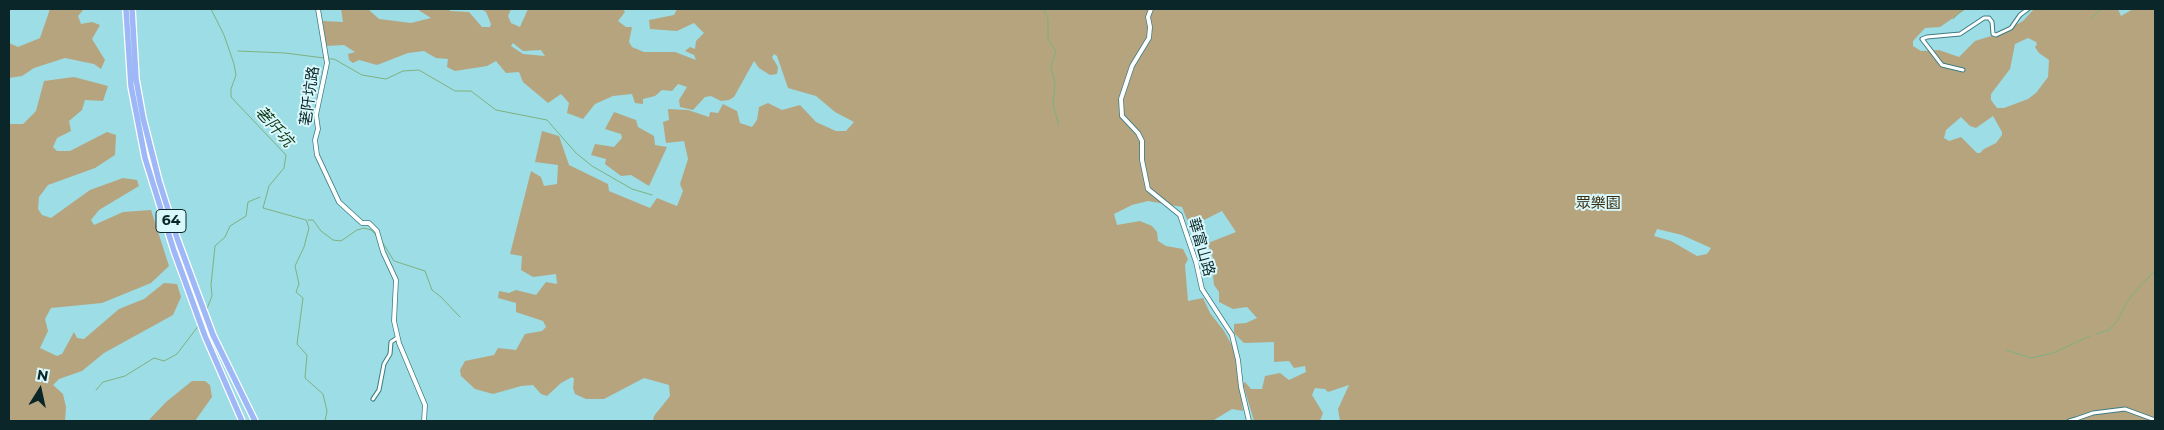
<!DOCTYPE html>
<meta charset="utf-8">
<style>
body{margin:0}
#map{position:relative;width:2164px;height:430px;overflow:hidden;background:#9ddde5;font-family:Montserrat,sans-serif}
canvas{display:block}
.frame{position:absolute;inset:0;border:10px solid #0b2629;pointer-events:none}
.north{position:absolute;left:15px;top:365px;width:50px;height:50px;-webkit-text-stroke:4px #d9f8fb;paint-order:stroke;rotate:10deg;font-size:14px;font-weight:700;line-height:20px;text-align:center;color:#0b2629}
.north::after{content:'';display:block;margin:auto;width:18px;height:22px;background:#0b2629;clip-path:polygon(50% 0,100% 100%,50% 72%,0 100%)}
</style>
<div id="map">
<canvas width="2164" height="430"></canvas>
<div class="frame"></div>
<div class="north">N</div>
</div>
<script>
const ctx = document.querySelector('canvas').getContext('2d');
ctx.lineJoin = 'round';
function fillPath(path, color) {
  ctx.fillStyle = color;
  ctx.fill(path, 'evenodd');
}
function poly(rows) {
  const path = new Path2D();
  for (const r of rows) {
    path.moveTo(r[0], r[1]);
    for (let i = 2; i < r.length; i += 2) path.lineTo(r[i], r[i + 1]);
  }
  return path;
}
function stroke(path, color, width, dash) {
  ctx.strokeStyle = color;
  ctx.lineWidth = width;
  ctx.lineCap = dash ? 'butt' : 'round';
  ctx.setLineDash(dash || []);
  ctx.stroke(path);
}
function drawText(font, color, halo, rows, align = 'center') {
  ctx.font = font + ' Montserrat,"Noto Sans TC",sans-serif';
  ctx.lineWidth = 4;
  ctx.setLineDash([]);
  ctx.textBaseline = 'middle';
  ctx.strokeStyle = halo;
  ctx.fillStyle = color;
  for (const [text, x, y, turn = 0] of rows) {
    ctx.save();
    ctx.translate(x, y);
    ctx.rotate((+turn || 0) * Math.PI / 180);
    ctx.textAlign = isNaN(turn) ? turn : align;
    if (halo) ctx.strokeText(text, 0, 0);
    ctx.fillText(text, 0, 0);
    ctx.restore();
  }
}
const green = poly([
 [50,9,84,9,78,16,81,24,92,22,100,25,92,39,105,60,101,69,94,64,65,58,34,68,22,76,9,78,9,43,18,47,40,38],
 [341,9,368,9,379,19,411,23,431,18,417,9,449,9,450,11,469,12,482,27,490,27,491,24,486,12,481,9,511,9,508,16,511,23,520,27,528,9,601,10,602,9,623,9,625,12,618,21,626,27,632,27,629,42,632,47,644,52,675,52,696,60,694,55,685,51,690,47,695,49,696,41,704,33,694,23,677,31,650,29,649,20,674,15,677,9,1966,9,1940,27,1925,28,1913,41,1913,46,1921,51,1939,50,1959,57,1975,41,2001,33,2023,21,2034,9,2118,9,2121,16,2133,9,2155,9,2155,421,1340,421,1338,409,1349,385,1328,392,1325,389,1315,388,1312,395,1323,413,1320,421,1254,421,1243,384,1245,382,1251,389,1262,389,1265,376,1280,373,1289,380,1306,372,1305,366,1294,368,1289,361,1274,362,1274,342,1244,343,1234,333,1234,324,1246,323,1257,318,1247,307,1233,309,1219,302,1219,292,1214,285,1213,276,1217,270,1208,243,1236,232,1222,211,1190,227,1182,207,1148,201,1132,205,1114,214,1117,225,1140,221,1152,226,1157,232,1158,241,1166,246,1183,249,1188,259,1185,265,1188,301,1203,298,1210,313,1224,331,1234,349,1243,411,1232,409,1214,420,1216,421,653,421,654,416,670,396,669,385,644,378,604,399,586,399,575,394,573,388,574,379,572,377,561,383,547,396,541,394,533,385,521,386,493,394,475,389,461,376,460,370,465,361,494,355,498,348,516,350,525,334,542,331,546,327,543,321,516,312,516,303,498,298,499,291,509,293,516,290,536,295,546,282,557,284,556,274,533,277,521,270,522,256,510,254,531,171,541,177,544,186,557,184,558,165,535,162,542,131,559,136,569,165,608,184,609,191,650,208,657,198,677,206,683,191,680,184,688,159,684,141,666,143,663,122,669,120,668,109,688,110,709,117,710,112,718,113,723,104,737,111,740,123,752,127,757,120,759,107,768,103,782,110,800,105,816,122,836,131,846,131,854,122,835,112,816,96,788,88,777,56,774,54,772,57,778,67,777,74,770,75,759,68,754,61,734,97,729,100,721,101,711,96,705,97,693,110,680,107,679,100,687,87,678,84,672,91,662,90,655,96,643,99,643,104,635,103,632,94,613,96,595,104,583,119,567,113,569,103,561,94,548,103,523,82,519,72,506,73,496,61,487,66,455,71,447,67,448,59,436,58,424,51,408,53,377,65,359,60,353,63,349,60,348,54,355,52,344,45,325,46,323,21,343,22],
 [2028,38,2036,42,2037,44,2035,47,2039,53,2049,60,2048,77,2036,93,2028,99,2004,108,1997,108,1991,100,1991,94,2010,69,2015,44],
 [513,43,523,51,541,50,545,56,523,54,511,46],
 [1993,116,2002,132,2002,135,1996,143,1984,149,1980,153,1977,153,1961,137,1949,141,1944,138,1946,130,1961,117,1970,126,1976,128],
 [1657,229,1682,235,1711,248,1707,254,1697,256,1671,241,1654,236],
 [74,77,108,86,103,101,85,100,82,110,69,121,71,131,57,138,53,147,57,151,70,151,107,132,116,135,115,155,95,168,48,185,39,197,38,209,42,215,51,218,90,190,123,178,137,180,139,186,99,210,91,220,94,225,123,212,151,210,169,266,151,283,102,303,51,308,45,319,48,331,40,348,57,356,62,354,74,332,77,338,84,339,119,309,144,299,164,283,177,284,181,297,173,315,104,353,82,371,59,379,53,385,63,394,66,407,65,421,9,421,9,124,23,124,36,111,44,81],
 [614,112,636,120,638,127,654,136,655,145,667,147,649,186,631,175,621,176,605,164,606,159,591,155,595,144,614,147,622,138,621,134,605,129],
 [192,381,205,381,210,385,212,397,195,421,148,421,166,402]
]);
const stream = poly([
 [211,9,224,35,234,64,236,75,231,89,231,97,286,155,284,168,269,186,263,208,306,220,309,228,304,247,295,266,299,284,296,292,303,298,297,344,307,355,305,378,323,394,327,411,325,421],
 [1044,9,1048,19,1048,39,1056,52,1051,66,1055,84,1053,104,1059,126],
 [2092,18,2101,9],
 [1953,19,1963,9],
 [238,51,285,53,324,58],
 [328,59,334,59,362,75,386,79,403,71,419,70,455,91,471,91,496,110,547,120,576,153,592,166,632,189,652,195],
 [308,220,313,220,321,231,333,240,341,241,357,230,364,228,371,230,377,236],
 [381,240,394,261,425,271,432,290,441,297,460,317],
 [206,311,212,296,211,285,215,246,225,237,230,226,246,216,248,202,260,197],
 [2096,334,2109,330,2118,320,2126,303,2140,286,2155,271],
 [2006,350,2031,358,2053,353,2090,336],
 [96,390,103,382,125,376,154,358,164,361,177,354,199,325]
]);
const minor = poly([
 [1963,70,1942,65,1922,39,1927,37,1960,34,1984,18,1989,18,1992,22,1993,34,1996,35,2011,28,2020,15,2028,9],
 [373,399,379,390,384,364,390,354,391,342,397,338],
 [2069,421,2076,419],
 [2075,421,2076,419,2093,413,2125,409,2155,420]
]);
const tertiary = poly([
 [318,9,327,63,316,115,318,129,315,140,317,155,339,202,362,223,369,223,377,231,383,252,396,280,394,321,399,343,425,405,424,421],
 [1151,9,1148,17,1150,27,1149,38,1132,66,1121,99,1122,116,1138,133,1142,141,1142,160,1148,189,1180,215,1196,262,1202,289,1232,335,1238,360,1241,387,1249,421]
]);
const trunk = poly([
 [126,9,131,86,145,158,174,251,205,336,242,421],
 [132,9,136,79,143,118,159,181,177,238,213,335,255,421]
]);
const shields = [
 [171,221,30]
];
const shieldNames = [
 ["64",171,221]
];
const streetNames = [
 ["荖阡坑路",310,96,-82],
 ["華富山路",1201,247,74]
];
const parkNames = [
 ["眾樂園",1598,204]
];
const waterNames = [
 ["荖阡坑",274,127,48]
];
fillPath(green, '#b6a47f');
stroke(stream, '#7db17f', 1);
stroke(minor, '#3d7c83', 5);
stroke(tertiary, '#3d7c83', 5.5);
stroke(trunk, '#fff', 8);
stroke(minor, '#fff', 3);
stroke(tertiary, '#fff', 4);
stroke(trunk, '#9eb8f7', 5.5);
for (const [x, y, w] of shields) {
  const box = new Path2D();
  box.roundRect(x - w / 2, y - 11.5, w, 23, 4);
  ctx.fillStyle = '#d9f8fb';
  ctx.fill(box);
  stroke(box, '#0b2629', 1);
}
drawText('bold 14px', '#0b2629', null, shieldNames);
drawText('15px', '#0b2629', '#d9f8fb', streetNames);
drawText('15px', '#3a2d10', '#d9f8fb', parkNames);
drawText('italic 16px', '#103614', '#d9f8fb', waterNames);
</script>
